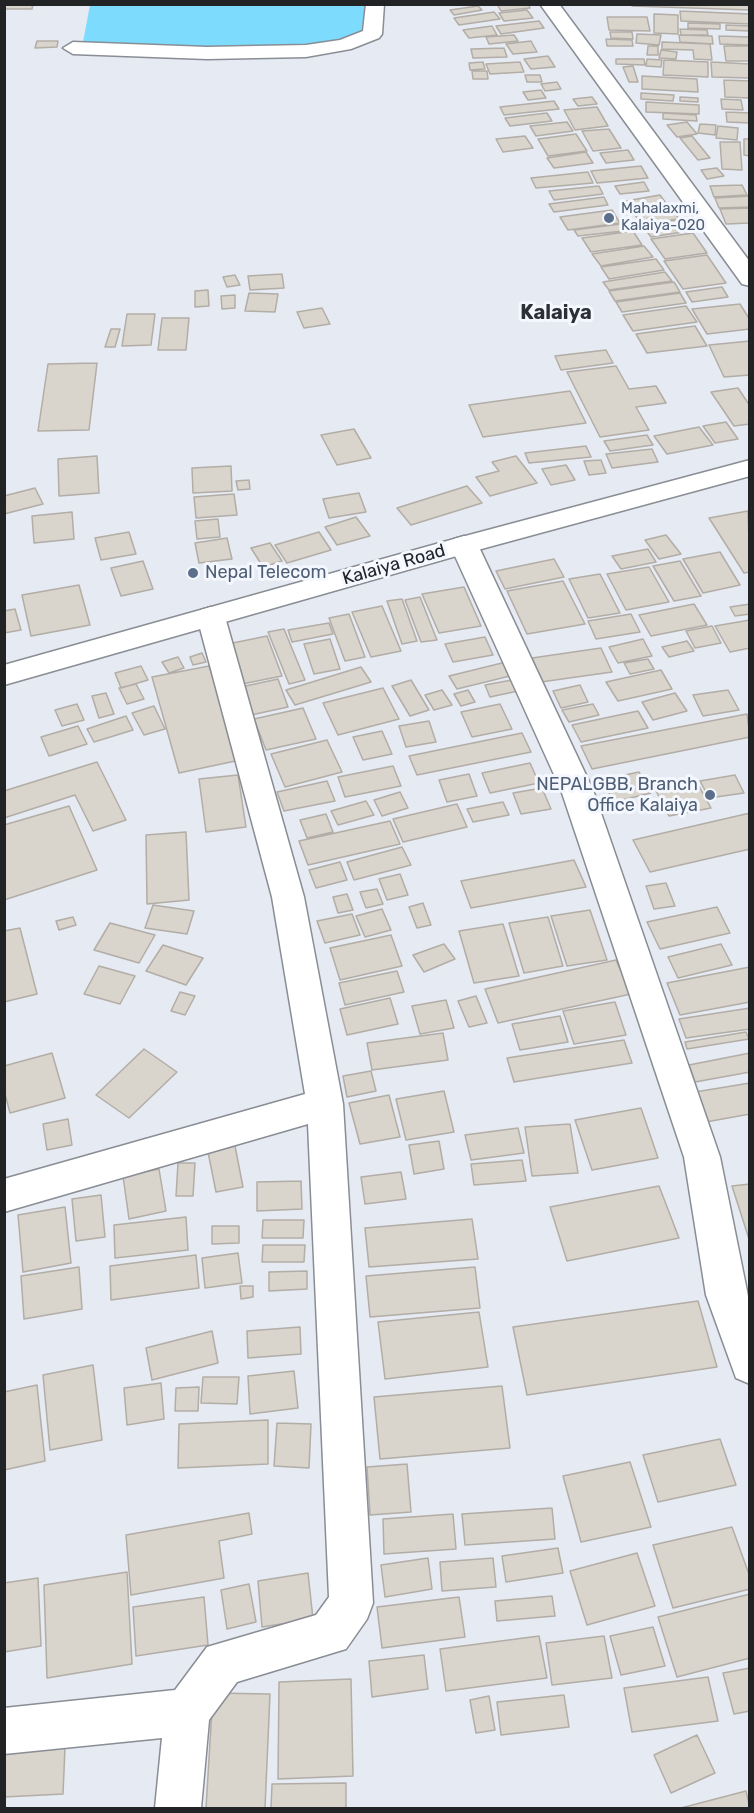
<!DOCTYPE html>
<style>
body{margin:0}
#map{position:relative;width:754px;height:1813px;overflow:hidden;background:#e6eaf2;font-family:Rubik,sans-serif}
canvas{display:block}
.frame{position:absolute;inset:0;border:6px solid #212325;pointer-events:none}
</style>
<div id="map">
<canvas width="754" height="1813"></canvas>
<div class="frame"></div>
</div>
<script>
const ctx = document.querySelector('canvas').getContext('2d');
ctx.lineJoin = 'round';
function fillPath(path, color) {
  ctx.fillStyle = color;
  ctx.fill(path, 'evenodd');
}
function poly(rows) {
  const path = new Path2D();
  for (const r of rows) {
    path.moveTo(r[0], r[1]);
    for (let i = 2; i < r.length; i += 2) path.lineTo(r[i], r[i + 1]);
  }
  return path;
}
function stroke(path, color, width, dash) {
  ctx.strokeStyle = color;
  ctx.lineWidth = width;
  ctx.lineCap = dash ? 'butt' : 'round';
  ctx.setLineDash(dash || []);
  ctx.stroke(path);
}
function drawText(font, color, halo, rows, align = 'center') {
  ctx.font = font + ' Rubik,sans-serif';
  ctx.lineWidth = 6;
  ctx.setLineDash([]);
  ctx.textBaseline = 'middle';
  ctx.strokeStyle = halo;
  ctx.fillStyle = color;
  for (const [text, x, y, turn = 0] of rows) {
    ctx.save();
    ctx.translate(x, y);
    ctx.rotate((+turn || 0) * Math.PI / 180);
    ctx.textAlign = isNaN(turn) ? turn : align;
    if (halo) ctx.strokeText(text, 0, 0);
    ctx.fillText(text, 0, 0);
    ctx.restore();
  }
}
const water = poly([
 [90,5,369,5,364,32,324,44,216,48,83,42]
]);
const building = poly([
 [4,4,33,4,32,9,4,9,4,4],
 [497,4,528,4,530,8,501,11,497,4],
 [631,4,750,4,750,10,632,6,631,4],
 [478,6,482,10,454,15,450,10,478,6],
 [527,10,533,18,504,21,499,13,527,10],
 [680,11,750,14,750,24,681,21,680,11],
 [494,12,500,19,459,25,454,18,494,12],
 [654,14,678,15,678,34,654,33,654,14],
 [607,17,647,17,650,31,609,30,607,17],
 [539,21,544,28,501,34,496,26,539,21],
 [688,23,720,24,720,29,688,28,688,23],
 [726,25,750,26,750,31,726,30,726,25],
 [492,26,497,35,469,38,463,30,492,26],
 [680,29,707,30,708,35,681,35,680,29],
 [610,32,632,32,633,39,611,38,610,32],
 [637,34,661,35,659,45,636,43,637,34],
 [514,35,518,41,489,44,486,37,514,35],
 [679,35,712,36,713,44,680,42,679,35],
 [719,36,750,37,750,45,720,44,719,36],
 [606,39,632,40,633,46,607,46,606,39],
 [37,41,58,41,57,47,35,48,37,41],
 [531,41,537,52,513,54,506,44,531,41],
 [662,42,710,44,712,60,694,59,693,50,662,49,662,42],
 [648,46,658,46,658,55,647,55,648,46],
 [724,46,750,46,750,61,726,61,724,46],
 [504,48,507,57,473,58,471,49,504,48],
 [661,50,677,52,676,59,659,58,661,50],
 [548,56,555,67,531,69,524,59,548,56],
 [616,59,644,59,645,65,616,64,616,59],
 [647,59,662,60,661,67,646,66,647,59],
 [664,60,708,62,708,77,663,75,664,60],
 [483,62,485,69,470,70,469,63,483,62],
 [520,62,524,72,490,74,486,64,520,62],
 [711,62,750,64,750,78,712,77,711,62],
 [633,66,638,82,629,82,623,67,633,66],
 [472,71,487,71,488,79,473,79,472,71],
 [525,75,540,75,542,82,527,82,525,75],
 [642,76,697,79,698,92,642,89,642,76],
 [724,80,750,81,750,98,725,97,724,80],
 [557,82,561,89,545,91,541,84,557,82],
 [541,90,546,98,528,100,523,92,541,90],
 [641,93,674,95,673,101,641,99,641,93],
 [592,97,597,104,578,106,573,99,592,97],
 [680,97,698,98,698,102,680,101,680,97],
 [721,99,741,100,743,110,722,109,721,99],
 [554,101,559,109,504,115,500,107,554,101],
 [646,102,699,105,699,114,646,112,646,102],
 [597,107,608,126,575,130,564,110,597,107],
 [726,112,750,113,750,123,727,122,726,112],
 [547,113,552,121,510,126,505,118,547,113],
 [663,113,696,115,697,121,663,119,663,113],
 [567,122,573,131,536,136,530,126,567,122],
 [687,122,697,134,677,137,667,125,687,122],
 [700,124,716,125,715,135,698,133,700,124],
 [718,126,738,128,737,140,716,138,718,126],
 [609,129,621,148,593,151,582,131,609,129],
 [576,134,587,151,548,156,538,139,576,134],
 [525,136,533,148,503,152,496,139,525,136],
 [692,136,710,158,698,160,680,138,692,136],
 [744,139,750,139,750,156,744,155,744,139],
 [720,142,740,142,742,170,722,169,720,142],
 [628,150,634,160,606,163,600,153,628,150],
 [586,152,593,163,554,168,547,158,586,152],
 [641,166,648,178,597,183,591,171,641,166],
 [717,168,724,176,707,179,701,170,717,168],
 [588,172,593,183,536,188,531,178,588,172],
 [644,182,649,191,620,194,615,186,644,182],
 [742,185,747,195,714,197,710,186,742,185],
 [599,186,603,194,554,200,549,191,599,186],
 [660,195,668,206,634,211,626,201,660,195],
 [750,196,750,207,719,208,715,198,750,196],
 [604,197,608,205,554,212,549,204,604,197],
 [750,208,750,223,726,224,720,209,750,208],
 [672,209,679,219,642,224,635,215,672,209],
 [612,210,620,223,568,230,560,217,612,210],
 [681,219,690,231,651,237,642,225,681,219],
 [628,223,632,230,578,236,574,230,628,223],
 [633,231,642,245,591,252,582,238,633,231],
 [693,233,707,253,665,259,651,239,693,233],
 [644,246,653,257,601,266,592,254,644,246],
 [707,255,726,283,683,289,664,261,707,255],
 [656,259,664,270,609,279,601,267,656,259],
 [665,272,672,281,609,290,603,282,665,272],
 [282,274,284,288,250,290,248,276,282,274],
 [235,275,240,285,227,287,223,277,235,275],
 [674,282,680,292,615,301,609,291,674,282],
 [722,287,728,297,692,302,686,292,722,287],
 [208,290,209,306,195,307,195,291,208,290],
 [249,293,278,294,275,312,245,311,249,293],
 [680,293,686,303,622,312,616,302,680,293],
 [235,295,235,308,222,309,221,296,235,295],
 [740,304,750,320,750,329,707,334,692,309,740,304],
 [686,306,697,322,633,331,623,315,686,306],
 [322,308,330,324,304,328,297,312,322,308],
 [127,314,155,314,151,345,122,346,127,314],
 [162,318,189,318,186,350,158,350,162,318],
 [695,326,707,346,647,353,636,334,695,326],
 [111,329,120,329,115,347,105,347,111,329],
 [750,341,750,375,724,377,709,345,750,341],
 [606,350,613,363,561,370,555,356,606,350],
 [97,363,89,430,38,431,48,364,97,363],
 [616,366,629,389,656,386,666,403,636,407,649,430,600,437,567,372,616,366],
 [738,388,750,406,750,424,734,426,711,392,738,388],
 [570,391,586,423,483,437,469,405,570,391],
 [726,422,738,439,715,443,703,426,726,422],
 [699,427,713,445,667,454,654,436,699,427],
 [354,429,371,458,337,465,321,435,354,429],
 [647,435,653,445,610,451,604,441,647,435],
 [586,446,591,457,529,463,525,453,586,446],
 [652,449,658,462,612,468,606,454,652,449],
 [97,456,99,493,59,496,58,459,97,456],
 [516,456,537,483,490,496,476,477,499,471,492,462,516,456],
 [601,460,606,473,589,475,584,461,601,460],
 [566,465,575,480,551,485,542,469,566,465],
 [231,466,232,491,193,493,192,468,231,466],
 [249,480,250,489,238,490,236,481,249,480],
 [467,486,482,503,411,525,397,508,467,486],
 [35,488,43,504,4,514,4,496,35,488],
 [359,493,366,512,329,518,323,499,359,493],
 [234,494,237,515,196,518,194,497,234,494],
 [748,511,750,572,744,573,709,518,748,511],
 [72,512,74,539,34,543,32,516,72,512],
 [356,517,370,536,337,545,325,527,356,517],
 [218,519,220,537,197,539,195,521,218,519],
 [129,532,136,554,101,560,95,538,129,532],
 [319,532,331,550,287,563,275,545,319,532],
 [666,535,681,554,659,559,645,540,666,535],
 [227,538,232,559,199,563,195,543,227,538],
 [270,543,282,561,263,567,251,548,270,543],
 [648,549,656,562,621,569,612,556,648,549],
 [720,552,740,585,703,593,683,559,720,552],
 [554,559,564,577,505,589,496,571,554,559],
 [143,561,153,589,121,596,111,568,143,561],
 [680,561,701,596,674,601,653,566,680,561],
 [649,567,669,602,626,610,607,574,649,567],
 [600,574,620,613,588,618,569,579,600,574],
 [563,581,585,624,527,634,507,591,563,581],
 [79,585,90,625,31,636,22,595,79,585],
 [464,587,481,626,439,633,422,594,464,587],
 [420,597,437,640,421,642,405,600,420,597],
 [402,599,417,641,402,644,387,601,402,599],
 [694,604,707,625,651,636,639,615,694,604],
 [750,604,750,614,735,616,730,607,750,604],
 [382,606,401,651,371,657,352,612,382,606],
 [15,609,21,630,4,633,4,611,15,609],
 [349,614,365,657,345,661,329,618,349,614],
 [631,614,640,632,596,639,588,621,631,614],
 [750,620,750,648,730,652,715,626,750,620],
 [329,623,333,634,292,642,288,630,329,623],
 [712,626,721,643,695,648,686,631,712,626],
 [284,629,305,680,289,684,268,632,284,629],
 [267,636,282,676,242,684,228,644,267,636],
 [485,637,493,655,453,662,445,644,485,637],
 [330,639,340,669,314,674,304,644,330,639],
 [643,639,652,656,618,663,609,647,643,639],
 [687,641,694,651,669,657,662,647,687,641],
 [601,648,612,672,541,682,532,658,601,648],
 [202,653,206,662,193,665,190,657,202,653],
 [178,657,184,668,169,673,162,662,178,657],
 [648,659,654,669,630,674,624,663,648,659],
 [506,662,514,675,457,689,449,676,506,662],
 [141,666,148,680,121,688,115,673,141,666],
 [209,666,240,760,179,773,152,677,209,666],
 [361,667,371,682,295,705,286,690,361,667],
 [661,670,672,689,618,701,606,682,661,670],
 [278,679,288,707,251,715,241,687,278,679],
 [411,680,429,710,410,716,392,686,411,680],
 [512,680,518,691,490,697,485,685,512,680],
 [136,684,144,699,127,704,119,688,136,684],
 [580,685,588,702,561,708,553,691,580,685],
 [383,688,399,719,338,735,323,703,383,688],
 [442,690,452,705,434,710,425,695,442,690],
 [468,690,475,702,461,706,454,694,468,690],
 [728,690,739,710,703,716,693,695,728,690],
 [106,693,114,714,99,718,92,696,106,693],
 [675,693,687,711,653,720,642,702,675,693],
 [77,704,84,720,62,726,55,710,77,704],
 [500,704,512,729,472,737,461,712,500,704],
 [593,704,599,715,569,722,562,710,593,704],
 [154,706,165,729,144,735,132,713,154,706],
 [303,708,316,739,266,750,254,719,303,708],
 [638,711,648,728,581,742,572,725,638,711],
 [747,714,750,737,592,769,581,746,747,714],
 [126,716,133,730,94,742,87,729,126,716],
 [429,721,436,742,406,747,399,726,429,721],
 [78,726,87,744,49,756,41,737,78,726],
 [382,731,392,754,363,760,353,737,382,731],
 [522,733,531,752,417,775,409,756,522,733],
 [327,740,342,772,285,787,271,754,327,740],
 [97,762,126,820,93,831,75,795,4,818,4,791,97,762],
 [530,763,539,783,490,793,482,773,530,763],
 [393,766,401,786,345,797,338,777,393,766],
 [639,772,651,793,614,802,602,780,639,772],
 [469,774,477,796,447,802,439,780,469,774],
 [238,775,246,827,206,832,199,779,238,775],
 [735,775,744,793,709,798,700,781,735,775],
 [695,779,711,808,669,816,654,787,695,779],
 [327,781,335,801,284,811,277,792,327,781],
 [542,788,551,809,521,814,513,793,542,788],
 [400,792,408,808,382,816,374,800,400,792],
 [366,801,374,815,338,825,331,811,366,801],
 [503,802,509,815,473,822,467,809,503,802],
 [457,804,467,827,403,842,393,819,457,804],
 [69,806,97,870,4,900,4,825,69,806],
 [750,813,750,849,650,872,633,840,750,813],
 [326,814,333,832,307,838,300,820,326,814],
 [390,821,400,844,308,865,299,841,390,821],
 [186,832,189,900,147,904,146,835,186,832],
 [402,847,411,865,354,880,347,862,402,847],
 [574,860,586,887,471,908,461,881,574,860],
 [340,862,347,880,316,888,309,870,340,862],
 [400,874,408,895,387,900,379,879,400,874],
 [666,883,675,906,654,909,646,886,666,883],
 [377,889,383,904,366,908,360,892,377,889],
 [347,894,353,910,338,913,333,897,347,894],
 [423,903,431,925,417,928,409,907,423,903],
 [153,905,194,911,187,934,145,928,153,905],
 [717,907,730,933,660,949,647,922,717,907],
 [382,909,391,930,365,937,356,916,382,909],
 [590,910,607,960,567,966,551,916,590,910],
 [352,914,360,935,325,943,317,921,352,914],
 [73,917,76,925,59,930,56,921,73,917],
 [548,917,563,966,524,973,509,923,548,917],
 [110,923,155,935,139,963,94,950,110,923],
 [503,924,519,976,474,983,459,931,503,924],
 [20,928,37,994,4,1002,4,931,20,928],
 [391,935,402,966,340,980,330,948,391,935],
 [444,944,455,959,424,972,413,955,444,944],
 [721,944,732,965,678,978,668,957,721,944],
 [163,945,203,958,186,985,146,971,163,945],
 [616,960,631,994,498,1023,485,989,616,960],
 [99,966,135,976,120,1004,84,994,99,966],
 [750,967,750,1002,680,1015,667,983,750,967],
 [397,971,404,992,345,1005,339,983,397,971],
 [180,992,195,996,185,1015,171,1011,180,992],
 [476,996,487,1023,469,1027,458,1001,476,996],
 [390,998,398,1024,347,1035,340,1009,390,998],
 [446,1000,454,1028,420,1034,412,1006,446,1000],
 [615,1002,626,1035,574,1044,563,1011,615,1002],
 [750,1008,750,1029,686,1038,679,1019,750,1008],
 [560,1016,568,1042,520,1050,512,1024,560,1016],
 [746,1032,749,1039,687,1049,685,1042,746,1032],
 [443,1033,448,1060,372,1070,367,1043,443,1033],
 [624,1040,632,1063,514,1082,507,1058,624,1040],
 [144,1049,177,1072,129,1118,96,1095,144,1049],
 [52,1053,65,1098,10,1113,4,1090,4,1066,52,1053],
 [750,1053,750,1072,695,1082,689,1065,750,1053],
 [371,1071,376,1091,347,1097,343,1076,371,1071],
 [750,1083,750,1114,706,1122,695,1092,750,1083],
 [444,1091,454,1132,406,1140,396,1099,444,1091],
 [389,1095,400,1137,360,1144,349,1103,389,1095],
 [641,1108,658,1158,592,1170,575,1120,641,1108],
 [68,1119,72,1145,47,1150,43,1124,68,1119],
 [570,1124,578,1173,532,1176,525,1127,570,1124],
 [518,1128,524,1153,471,1160,465,1135,518,1128],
 [439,1141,444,1169,414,1174,409,1145,439,1141],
 [235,1146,243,1187,216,1192,208,1152,235,1146],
 [522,1160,526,1181,474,1185,471,1164,522,1160],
 [178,1163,195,1163,193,1196,176,1196,178,1163],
 [159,1169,166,1211,129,1219,123,1176,159,1169],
 [401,1172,406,1199,365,1204,361,1177,401,1172],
 [301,1181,302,1209,257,1211,257,1182,301,1181],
 [750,1184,750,1242,732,1186,750,1184],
 [659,1186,679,1238,567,1261,550,1207,659,1186],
 [101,1195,105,1237,76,1241,72,1199,101,1195],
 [65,1207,71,1263,23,1272,18,1215,65,1207],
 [186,1217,188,1250,115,1258,114,1225,186,1217],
 [472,1219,478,1259,369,1267,365,1228,472,1219],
 [263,1220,304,1220,303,1238,262,1238,263,1220],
 [212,1226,239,1226,239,1243,212,1244,212,1226],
 [263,1245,305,1245,304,1262,262,1262,263,1245],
 [238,1253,242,1283,205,1288,202,1258,238,1253],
 [196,1255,199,1288,111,1300,110,1266,196,1255],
 [79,1267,82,1309,24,1319,21,1276,79,1267],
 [475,1267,480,1308,370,1317,366,1276,475,1267],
 [307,1271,307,1289,269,1291,269,1272,307,1271],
 [240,1286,253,1286,253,1297,241,1299,240,1286],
 [698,1301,717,1367,527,1395,513,1327,698,1301],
 [479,1312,488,1367,385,1379,378,1322,479,1312],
 [300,1327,301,1354,248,1358,247,1331,300,1327],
 [212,1331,218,1363,152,1380,146,1348,212,1331],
 [93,1365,102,1440,50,1450,43,1375,93,1365],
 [294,1371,298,1408,250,1414,248,1376,294,1371],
 [203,1377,239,1377,237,1404,201,1403,203,1377],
 [161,1383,164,1419,127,1425,124,1388,161,1383],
 [37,1385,45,1461,4,1470,4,1392,37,1385],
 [502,1386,510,1448,380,1459,374,1397,502,1386],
 [199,1387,198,1411,175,1411,176,1388,199,1387],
 [268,1420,268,1464,178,1468,179,1424,268,1420],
 [277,1423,311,1424,309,1468,274,1466,277,1423],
 [720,1439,736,1485,658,1502,643,1455,720,1439],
 [630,1462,651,1527,581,1542,563,1476,630,1462],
 [407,1464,411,1512,370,1515,367,1467,407,1464],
 [552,1508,555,1539,465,1545,462,1514,552,1508],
 [249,1513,252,1534,219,1541,224,1578,131,1595,126,1535,249,1513],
 [453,1514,456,1549,384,1554,383,1519,453,1514],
 [732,1527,750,1577,750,1589,673,1608,653,1545,732,1527],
 [558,1548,563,1573,506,1582,502,1556,558,1548],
 [637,1553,655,1606,587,1625,570,1571,637,1553],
 [428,1558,432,1589,385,1597,381,1565,428,1558],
 [493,1558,496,1587,442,1591,440,1562,493,1558],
 [127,1572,132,1664,47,1678,44,1585,127,1572],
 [308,1573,313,1619,262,1627,258,1581,308,1573],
 [38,1578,41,1646,4,1652,4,1583,38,1578],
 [249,1584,256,1622,227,1629,221,1590,249,1584],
 [750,1594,750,1658,677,1677,658,1617,750,1594],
 [552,1596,555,1616,497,1621,495,1601,552,1596],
 [204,1597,208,1645,136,1656,133,1607,204,1597],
 [459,1597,465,1637,382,1648,377,1607,459,1597],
 [653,1627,665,1666,621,1675,610,1636,653,1627],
 [539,1636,547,1678,446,1691,440,1649,539,1636],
 [604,1636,612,1678,552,1685,546,1643,604,1636],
 [424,1655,428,1689,372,1697,369,1661,424,1655],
 [750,1668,750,1711,734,1714,723,1673,750,1668],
 [708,1677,718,1721,632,1732,624,1688,708,1677],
 [351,1679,353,1776,278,1779,279,1682,351,1679],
 [213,1693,270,1694,265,1808,206,1808,213,1693],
 [564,1695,569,1727,501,1735,497,1702,564,1695],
 [489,1696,495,1730,476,1733,470,1700,489,1696],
 [697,1735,715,1773,671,1793,654,1755,697,1735],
 [65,1747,63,1794,4,1797,4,1750,65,1747],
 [346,1783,346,1808,271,1808,272,1784,346,1783],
 [746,1791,750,1808,681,1808,746,1791]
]);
const minor = poly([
 [366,4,384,4,382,34,379,38,351,49,306,57,207,59,73,54,63,48,73,42,207,47,306,45,340,40,363,31,366,4],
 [464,536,474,539,478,545,593,790,720,1157,750,1306,750,1384,736,1378,706,1295,684,1157,561,790,450,545,454,539,464,536],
 [211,607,221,610,225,617,304,897,343,1104,373,1603,367,1619,346,1649,237,1682,209,1720,201,1808,155,1808,162,1738,4,1754,4,1708,175,1690,207,1647,316,1615,329,1597,308,1124,4,1212,4,1179,305,1094,272,897,197,617,201,610,211,607]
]);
const secondary = poly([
 [540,4,559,4,750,262,750,286,742,284,540,4],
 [750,460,750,476,474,551,4,685,4,665,454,539,750,460]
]);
const markers = [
 [609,218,6,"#5c6f8a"],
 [193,573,6,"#5c6f8a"],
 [710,795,6,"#5c6f8a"]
];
const farServicenames = [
 ["Mahalaxmi,",621,209],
 ["Kalaiya-020",621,226]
];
const streetNames = [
 ["Kalaiya Road",394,565,-16]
];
const serviceNames = [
 ["Nepal Telecom",205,573],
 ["NEPALGBB, Branch",698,785,"right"],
 ["Office Kalaiya",698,806,"right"]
];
const farDistrictnames = [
 ["Kalaiya",556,313]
];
fillPath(water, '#7ddcfe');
fillPath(building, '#d9d4cc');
stroke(building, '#b2ada6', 1.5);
stroke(minor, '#898d94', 3);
stroke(secondary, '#898d94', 3);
fillPath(minor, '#fff');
fillPath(secondary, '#fff');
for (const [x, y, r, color] of markers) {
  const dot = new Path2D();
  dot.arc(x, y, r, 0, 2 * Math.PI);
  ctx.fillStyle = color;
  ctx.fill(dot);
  stroke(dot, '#f4f7fe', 2);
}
drawText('15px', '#4e5e75', '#f4f7fe', farServicenames, 'left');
drawText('18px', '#212325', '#f4f7fe', streetNames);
drawText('18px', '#4e5e75', '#f4f7fe', serviceNames, 'left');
drawText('bold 20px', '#2c3036', '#f4f7fe', farDistrictnames);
</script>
